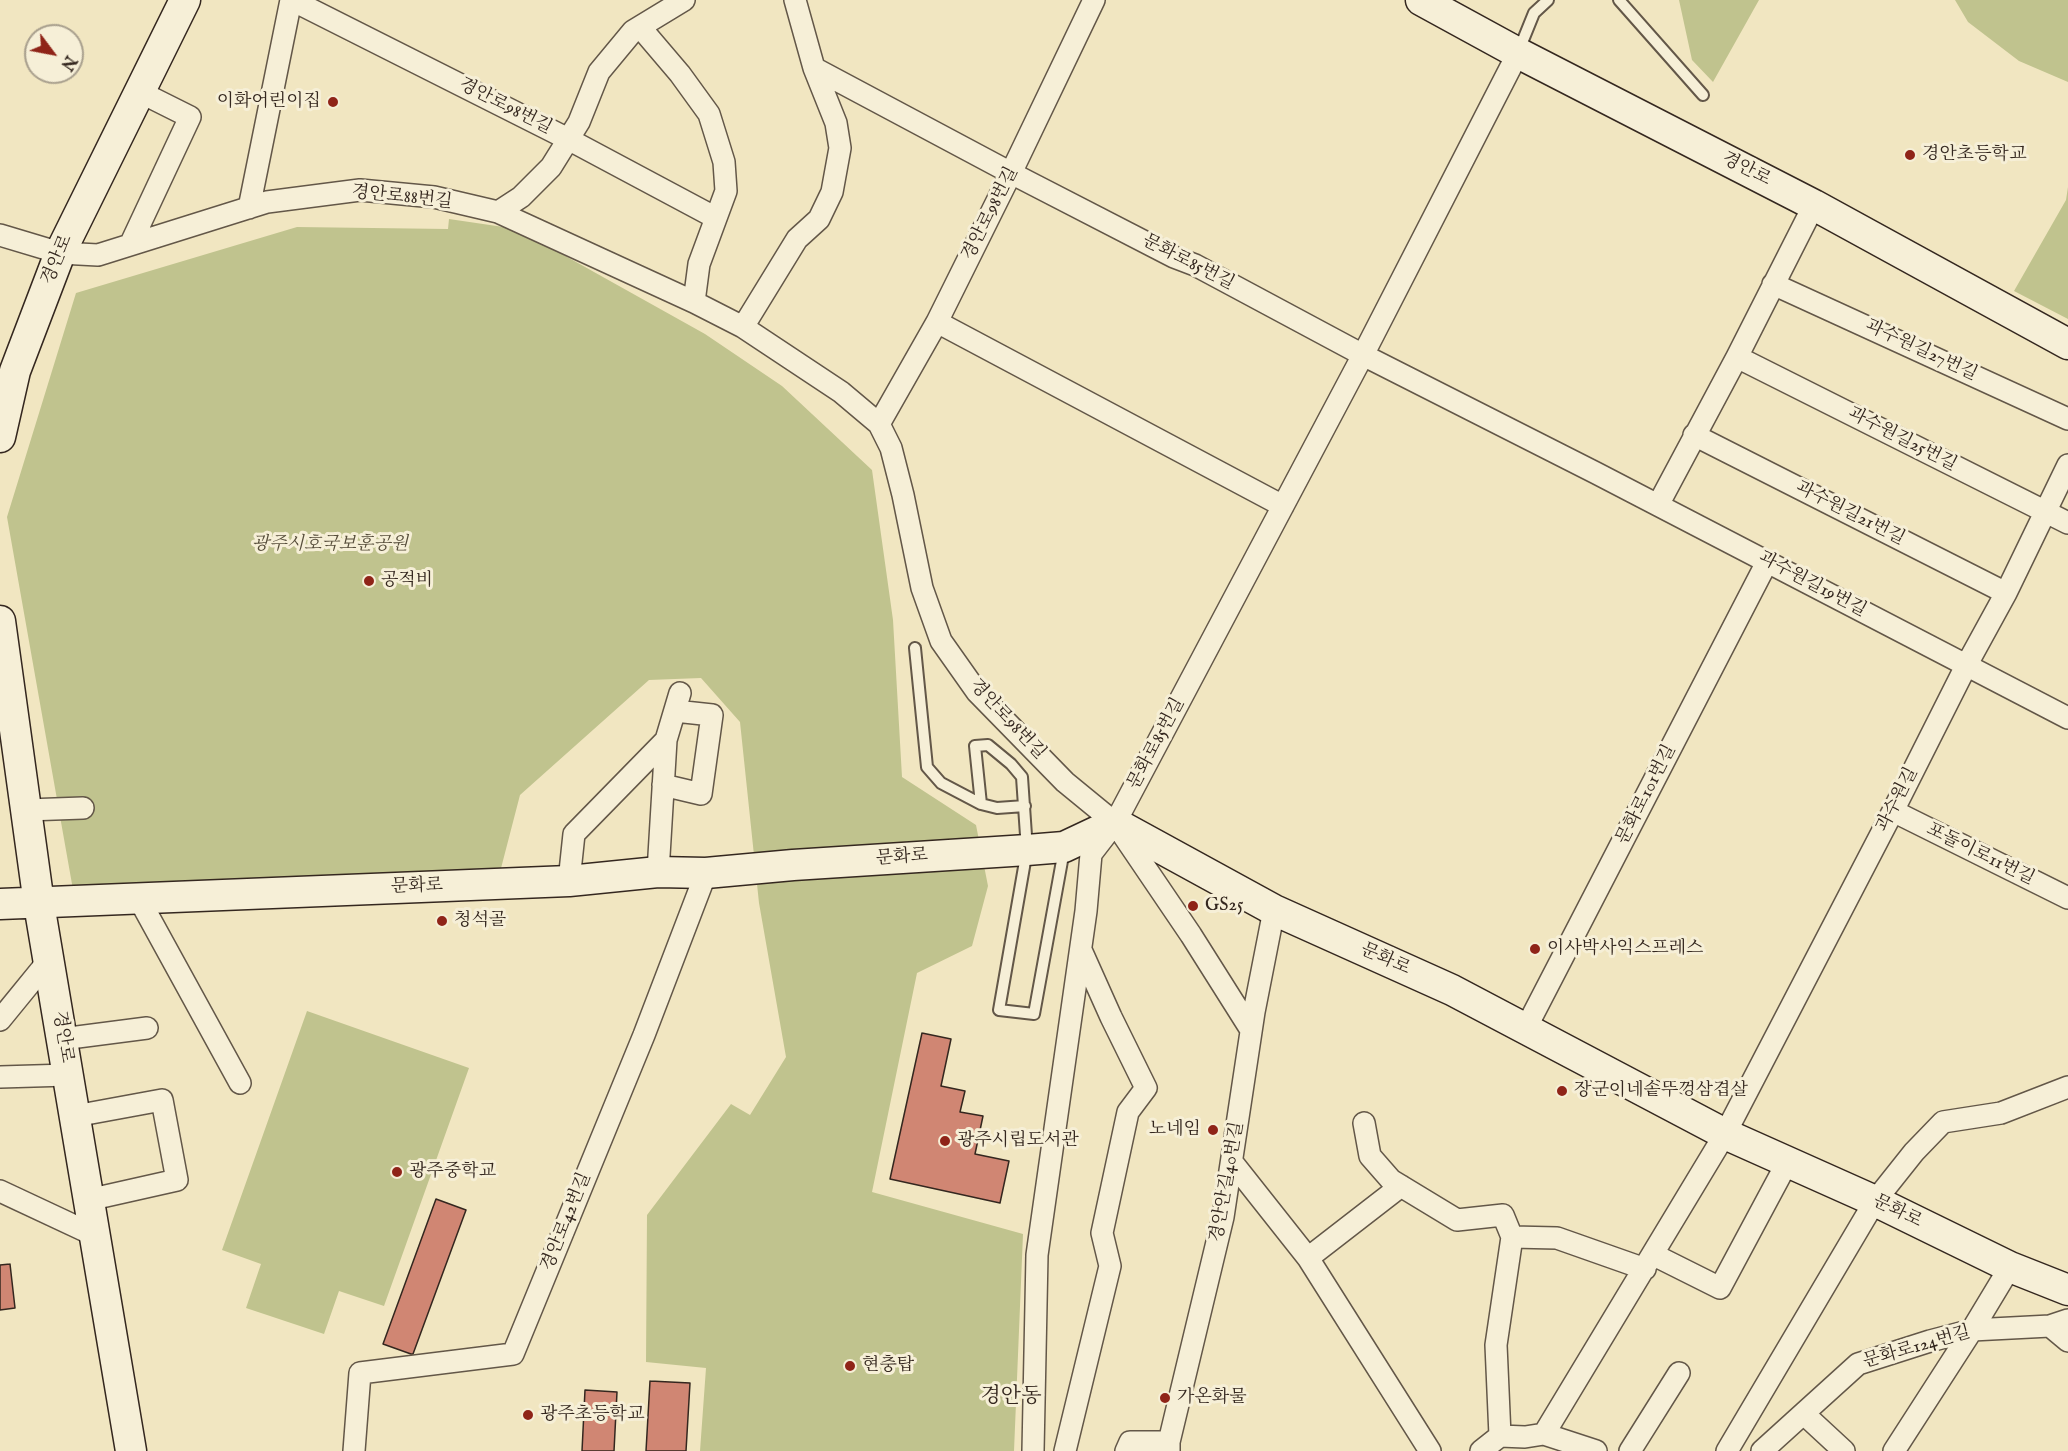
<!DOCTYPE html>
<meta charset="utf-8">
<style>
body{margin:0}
#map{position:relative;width:2068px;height:1451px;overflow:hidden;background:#f1e6c1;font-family:"IM FELL English",serif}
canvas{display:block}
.north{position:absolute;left:24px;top:24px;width:60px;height:60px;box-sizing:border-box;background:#f6efd7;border:2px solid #a89f8d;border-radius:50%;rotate:122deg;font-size:16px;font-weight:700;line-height:24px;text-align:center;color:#34271f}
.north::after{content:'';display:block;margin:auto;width:21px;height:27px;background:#8f2418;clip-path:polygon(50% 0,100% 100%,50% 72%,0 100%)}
</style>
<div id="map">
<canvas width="2068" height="1451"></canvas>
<div class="north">N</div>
</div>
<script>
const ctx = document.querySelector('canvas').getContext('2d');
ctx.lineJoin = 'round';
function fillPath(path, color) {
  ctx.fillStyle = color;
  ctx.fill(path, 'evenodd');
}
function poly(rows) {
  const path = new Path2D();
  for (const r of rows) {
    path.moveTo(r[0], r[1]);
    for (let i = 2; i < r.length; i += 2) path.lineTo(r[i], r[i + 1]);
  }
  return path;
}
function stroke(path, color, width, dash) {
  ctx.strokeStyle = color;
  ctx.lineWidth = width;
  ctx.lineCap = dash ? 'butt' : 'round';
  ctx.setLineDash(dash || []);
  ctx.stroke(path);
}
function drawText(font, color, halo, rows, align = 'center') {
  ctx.font = font + ' "IM FELL English","Noto Serif KR",serif';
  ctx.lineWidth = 6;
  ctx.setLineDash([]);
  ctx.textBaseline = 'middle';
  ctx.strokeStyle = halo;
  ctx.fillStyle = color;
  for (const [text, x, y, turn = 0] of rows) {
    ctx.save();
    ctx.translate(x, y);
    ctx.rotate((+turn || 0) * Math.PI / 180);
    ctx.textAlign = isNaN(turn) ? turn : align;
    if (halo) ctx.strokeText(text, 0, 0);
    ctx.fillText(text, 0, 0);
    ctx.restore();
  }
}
const green = poly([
 [1679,0,1759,0,1713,82,1692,60],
 [1955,0,2068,0,2068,82,2019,61,1968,22],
 [2068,187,2068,319,2014,291,2066,200],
 [449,219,517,229,705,334,782,386,872,470,893,620,902,777,976,825,988,886,972,946,917,973,872,1192,1023,1234,1014,1451,700,1451,706,1368,646,1362,647,1215,731,1104,750,1115,786,1057,759,903,740,722,701,678,649,680,520,795,499,876,75,901,7,517,76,293,297,227,448,229],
 [307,1011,469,1068,384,1306,339,1291,324,1334,246,1308,261,1264,222,1250]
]);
const building = poly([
 [922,1033,951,1039,941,1086,965,1091,960,1112,983,1116,975,1154,1009,1161,1000,1203,890,1179,922,1033],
 [436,1199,466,1210,413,1354,411,1354,383,1344,436,1199],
 [10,1264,15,1308,0,1310,0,1265,10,1264],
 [650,1381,690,1383,686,1451,646,1451,650,1381],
 [585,1390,617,1392,614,1451,582,1451,585,1390]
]);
const lane = poly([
 [1619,0,1703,95],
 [1519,50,1534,13,1548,0],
 [915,648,927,767,941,783,981,804,997,808,1025,806],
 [981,804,975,746,988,745,1011,764,1022,777,1027,850,999,1010,1034,1014,1064,850]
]);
const street = poly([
 [292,0,568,139,716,218],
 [640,27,680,74,709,114,724,162,726,191,699,264,694,302],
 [814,68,1011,173,1174,257,1195,265,1363,355,1596,473,2068,718],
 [249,208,291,0],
 [498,212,694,302,743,327,841,392,879,424,891,448,903,495,922,588,941,641,977,692,1065,782,1115,823,1191,935,1251,1030],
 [0,235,60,253,98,255,267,202,360,190,434,197,498,212,521,197,551,167,579,122,599,72,633,31,684,0],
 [131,243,190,117,140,92],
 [1773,284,2068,419],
 [937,322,1283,506],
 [743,327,797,239,819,219,832,192,840,148,836,123,814,68,795,0],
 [1737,357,2068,523],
 [879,424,937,322,1011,173,1094,0],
 [1694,435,2006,593],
 [1658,505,1737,357,1814,205],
 [663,785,701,794,712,715,675,711],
 [27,810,83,808],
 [1893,811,2068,898],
 [658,872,666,740,680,693],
 [569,881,574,834,666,740],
 [139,899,240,1083],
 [0,1020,49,960],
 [1526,1028,1767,562],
 [62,1039,147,1028],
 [0,1077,68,1075],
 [75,1116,162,1100,177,1180,88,1200],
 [1364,1123,1370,1156,1391,1180,1457,1220,1503,1215,1512,1237],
 [1232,1162,1308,1258,1430,1451],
 [0,1191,94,1235],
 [1654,1255,1720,1288,1788,1161],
 [1308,1258,1401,1186],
 [2050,1326,2068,1341],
 [1804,1414,1844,1451],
 [1544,1434,1725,1134,1893,811,1966,666,2006,593,2068,465],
 [1500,1436,1496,1345,1512,1237,1557,1238,1645,1269],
 [354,1451,360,1373,513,1354,644,1035,706,873],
 [1033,1451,1037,1255,1086,911,1091,854,1115,823,1363,355,1518,53],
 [1065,1451,1110,1266,1102,1233,1128,1112,1146,1088,1111,1017,1081,950],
 [1126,1451,1130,1442,1169,1442],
 [1169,1451,1169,1442,1223,1217,1254,1012,1274,910],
 [1481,1451,1500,1436,1525,1437,1544,1434,1596,1451],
 [1630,1451,1679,1373],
 [1727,1451,1875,1201,1914,1152,1943,1122,2001,1113,2068,1087],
 [1762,1451,1858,1364,1930,1341,1972,1330,2050,1326,2068,1320],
 [1894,1451,1972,1330,2010,1267]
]);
const secondary = poly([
 [1421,0,1518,53,1814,205,2068,344],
 [0,437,15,371,60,253,185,0],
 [0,621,39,904,131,1451],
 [0,904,569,881,658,872,706,873,793,865,1027,850,1064,847,1115,823,1274,910,1452,990,1725,1134,1875,1201,2010,1267,2068,1290]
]);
const markers = [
 [333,102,6,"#8f2418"],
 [1910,155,6,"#8f2418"],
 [369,581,6,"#8f2418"],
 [1193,906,6,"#8f2418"],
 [442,921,6,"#8f2418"],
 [1535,949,6,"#8f2418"],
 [1562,1091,6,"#8f2418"],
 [1213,1130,6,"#8f2418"],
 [945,1141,6,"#8f2418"],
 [397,1172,6,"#8f2418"],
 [850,1366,6,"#8f2418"],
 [1165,1398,6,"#8f2418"],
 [528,1415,6,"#8f2418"]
];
const poiNames = [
 ["이화어린이집",321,102,"right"],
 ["경안초등학교",1922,155],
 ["공적비",381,581],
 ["GS25",1205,906],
 ["청석골",454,921],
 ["이사박사익스프레스",1547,949],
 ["장군이네솥뚜껑삼겹살",1574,1091],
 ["노네임",1201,1130,"right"],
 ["광주시립도서관",957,1141],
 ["광주중학교",409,1172],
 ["현충탑",862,1366],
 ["가온화물",1177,1398],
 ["광주초등학교",540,1415]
];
const streetNames = [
 ["경안로98번길",505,107,27],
 ["경안로",1746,170,27],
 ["경안로88번길",402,198,6],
 ["경안로98번길",991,214,-63],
 ["경안로",58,260,-67],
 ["문화로85번길",1188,263,27],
 ["과수원길27번길",1921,351,25],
 ["과수원길25번길",1902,440,27],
 ["과수원길21번길",1850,514,27],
 ["과수원길19번길",1812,585,28],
 ["경안로98번길",1007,720,47],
 ["문화로85번길",1157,744,-62],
 ["문화로101번길",1647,795,-63],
 ["과수원길",1898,800,-63],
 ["포돌이로11번길",1980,855,26],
 ["문화로",902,858,-4],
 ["문화로",417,887,-2],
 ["문화로",1385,960,24],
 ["경안로",62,1037,81],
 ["경안안길40번길",1228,1182,-80],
 ["문화로",1897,1212,26],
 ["경안로42번길",567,1222,-68],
 ["문화로124번길",1917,1348,-16]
];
const parkNames = [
 ["광주시호국보훈공원",330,545]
];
const quarterNames = [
 ["경안동",1011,1398]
];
fillPath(green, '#c0c38e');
fillPath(building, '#d08673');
stroke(building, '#34271f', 1.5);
stroke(lane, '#635748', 14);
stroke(street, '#635748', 24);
stroke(secondary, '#34271f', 33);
stroke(lane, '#f6efd7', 10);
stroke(street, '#f6efd7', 21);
stroke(secondary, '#f6efd7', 30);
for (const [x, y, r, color] of markers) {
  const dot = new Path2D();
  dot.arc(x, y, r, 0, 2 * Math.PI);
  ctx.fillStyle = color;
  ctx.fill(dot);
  stroke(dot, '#f6efd7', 2);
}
drawText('18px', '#34271f', '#f6efd7', poiNames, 'left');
drawText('18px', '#34271f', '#f6efd7', streetNames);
drawText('italic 18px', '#574e3b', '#f6efd7', parkNames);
drawText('21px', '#34271f', '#f6efd7', quarterNames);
</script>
